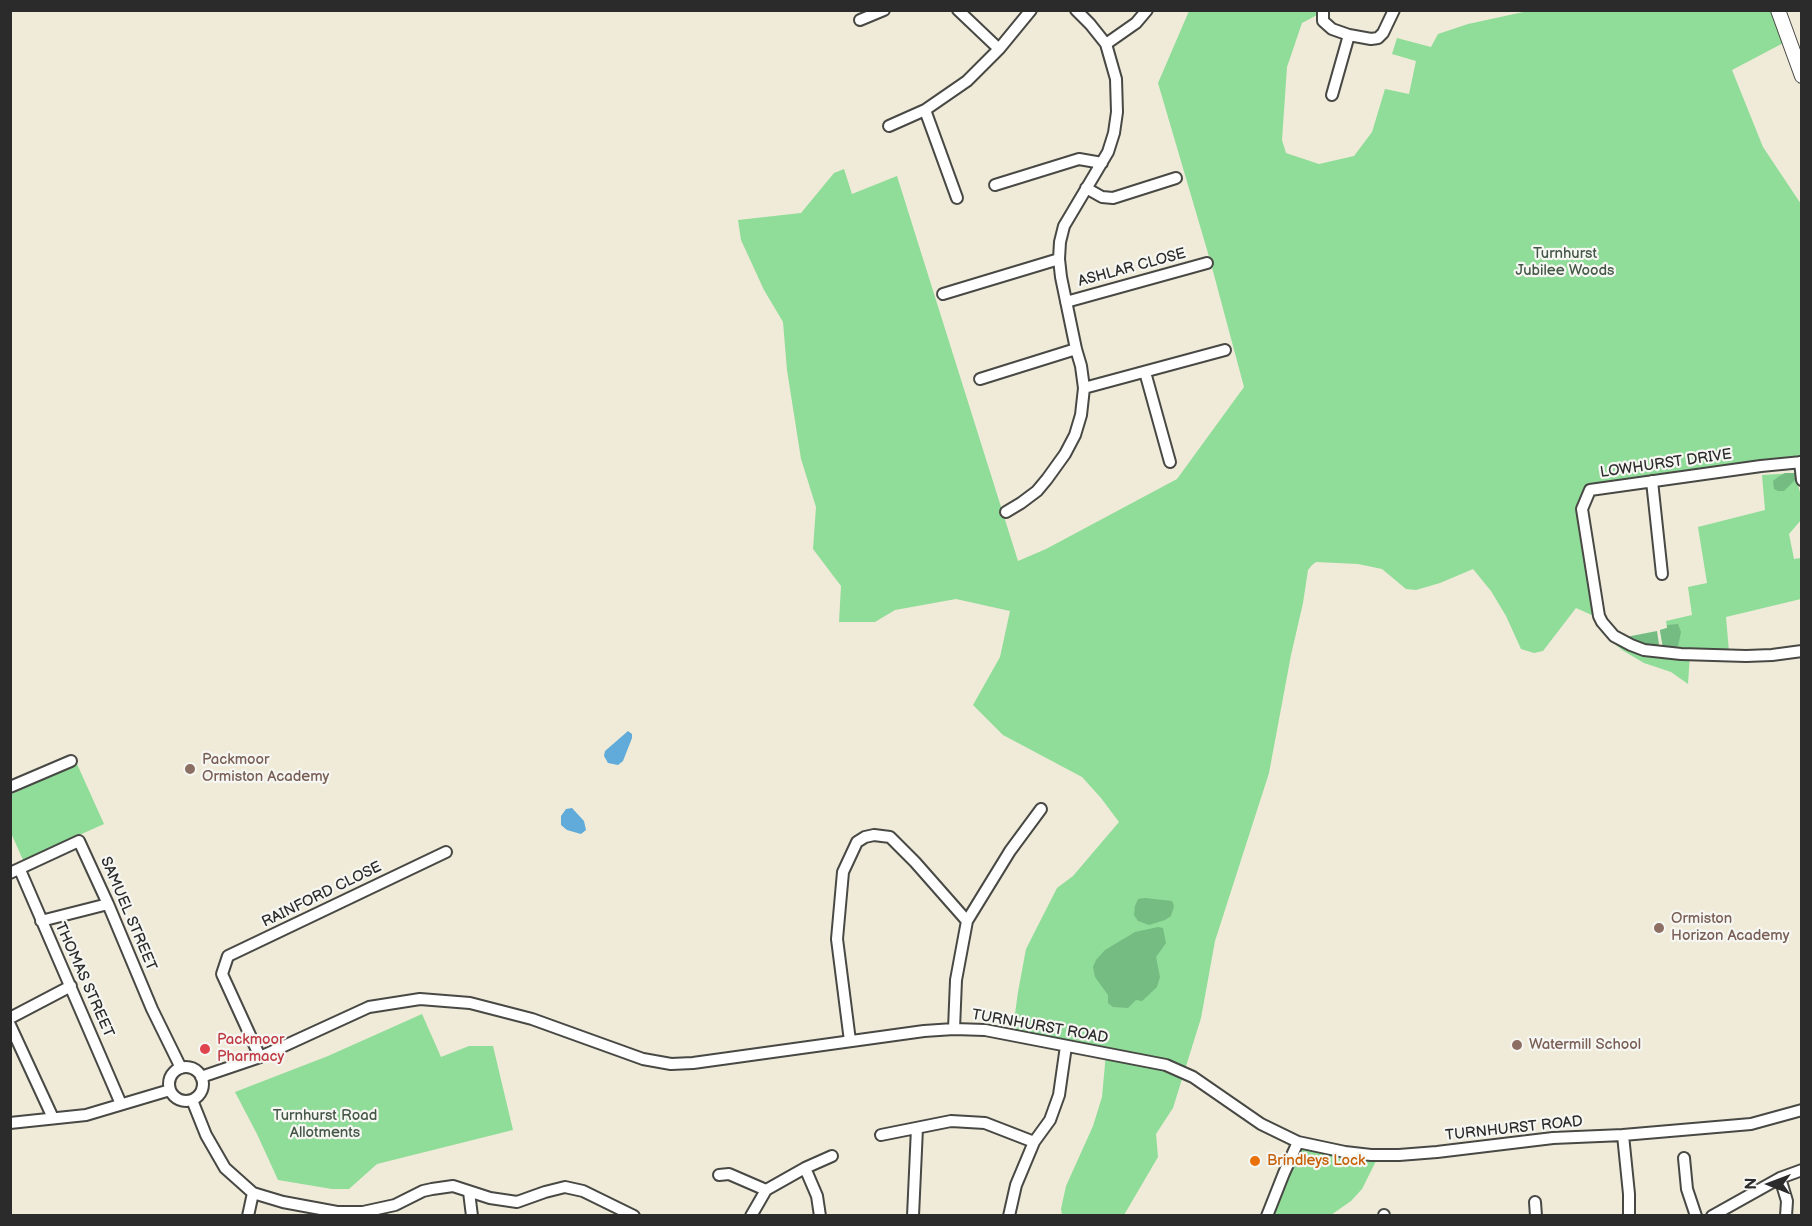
<!DOCTYPE html>
<style>
body{margin:0}
#map{position:relative;width:1812px;height:1226px;overflow:hidden;background:#efebd8;font-family:"Balsamiq Sans",sans-serif}
canvas{display:block}
.frame{position:absolute;inset:0;border:12px solid #2b2b2b;pointer-events:none}
.north{position:absolute;left:1740px;top:1154px;width:60px;height:60px;-webkit-text-stroke:4px #f6f6f2;paint-order:stroke;rotate:271deg;font-size:16px;font-weight:700;line-height:24px;text-align:center;color:#2b2b2b}
.north::after{content:'';display:block;margin:auto;width:21px;height:27px;background:#2b2b2b;clip-path:polygon(50% 0,100% 100%,50% 72%,0 100%)}
</style>
<div id="map">
<canvas width="1812" height="1226"></canvas>
<div class="frame"></div>
<div class="north">N</div>
</div>
<script>
const ctx = document.querySelector('canvas').getContext('2d');
ctx.lineJoin = 'round';
function fillPath(path, color) {
  ctx.fillStyle = color;
  ctx.fill(path, 'evenodd');
}
function poly(rows) {
  const path = new Path2D();
  for (const r of rows) {
    if (r.length === 3) {
      path.moveTo(r[0] + r[2], r[1]);
      path.arc(r[0], r[1], r[2], 0, 2 * Math.PI);
      continue;
    }
    path.moveTo(r[0], r[1]);
    for (let i = 2; i < r.length; i += 2) path.lineTo(r[i], r[i + 1]);
  }
  return path;
}
function stroke(path, color, width, dash) {
  ctx.strokeStyle = color;
  ctx.lineWidth = width;
  ctx.lineCap = dash ? 'butt' : 'round';
  ctx.setLineDash(dash || []);
  ctx.stroke(path);
}
function drawText(font, color, halo, rows, align = 'center') {
  ctx.font = font + ' "Balsamiq Sans",sans-serif';
  ctx.lineWidth = 4.5;
  ctx.setLineDash([]);
  ctx.textBaseline = 'middle';
  ctx.strokeStyle = halo;
  ctx.fillStyle = color;
  for (const [text, x, y, turn = 0] of rows) {
    ctx.save();
    ctx.translate(x, y);
    ctx.rotate((+turn || 0) * Math.PI / 180);
    ctx.textAlign = isNaN(turn) ? turn : align;
    if (halo) ctx.strokeText(text, 0, 0);
    ctx.fillText(text, 0, 0);
    ctx.restore();
  }
}
const green = poly([
 [1189,11,1318,11,1317,15,1302,23,1287,67,1282,140,1286,153,1319,164,1354,156,1372,132,1385,89,1409,94,1416,61,1392,54,1397,38,1431,47,1438,34,1468,24,1528,11,1778,11,1789,40,1732,70,1763,147,1801,204,1801,462,1590,491,1582,509,1594,594,1614,636,1690,654,1688,684,1671,672,1644,663,1622,650,1602,633,1594,616,1576,608,1543,651,1534,653,1521,649,1506,616,1491,591,1473,569,1440,583,1416,590,1406,589,1382,569,1358,564,1316,562,1312,565,1308,570,1303,603,1291,655,1269,773,1215,941,1201,1018,1173,1108,1156,1134,1158,1157,1124,1215,1062,1215,1061,1209,1066,1186,1093,1126,1102,1097,1106,1053,1012,1036,1018,992,1026,949,1057,888,1073,876,1119,822,1101,798,1082,777,1003,735,973,705,1000,657,1010,611,956,599,895,610,875,622,839,622,841,586,813,549,816,507,801,459,787,370,783,322,764,290,741,240,738,220,801,213,834,173,844,169,852,194,897,176,1018,561,1046,549,1177,479,1244,387,1210,260,1158,83],
 [1795,473,1801,496,1801,520,1789,534,1794,559,1801,558,1801,599,1726,617,1729,652,1663,648,1660,630,1667,628,1666,621,1692,615,1688,587,1707,583,1698,527,1765,510,1762,475],
 [72,764,77,764,104,824,23,860,11,833,10,795],
 [422,1014,441,1057,469,1046,493,1046,513,1130,377,1164,349,1189,332,1189,278,1180,257,1134,235,1092,328,1056],
 [1298,1142,1379,1155,1362,1189,1351,1201,1331,1215,1267,1216]
]);
const forest = poly([
 [1785,473,1795,473,1796,479,1784,491,1778,491,1774,489,1773,481,1778,477],
 [1678,624,1681,632,1678,646,1674,649,1663,648,1660,630,1667,628,1667,625],
 [1657,631,1660,651,1644,650,1626,637],
 [1145,898,1172,901,1174,906,1171,916,1165,920,1149,925,1138,921,1134,915,1135,906,1138,899],
 [1158,927,1163,928,1166,943,1156,957,1160,977,1157,987,1142,1001,1136,1000,1128,1008,1113,1007,1108,1003,1108,995,1095,977,1093,967,1096,960,1105,950,1135,932]
]);
const water = poly([
 [628,731,632,734,632,738,623,761,618,765,608,763,604,756,605,751],
 [572,808,584,821,586,830,581,834,567,830,561,825,561,816,566,809]
]);
const minor = poly([
 [958,10,999,49],
 [1323,10,1323,21,1332,29,1349,35,1371,39,1378,38,1383,33,1394,10],
 [860,20,884,10],
 [1106,44,1136,23,1147,10],
 [1332,95,1349,35],
 [925,110,957,198],
 [889,126,925,110,967,81,999,49,1031,10],
 [995,185,1079,159,1102,163],
 [1086,188,1102,197,1113,198,1176,178],
 [943,294,1059,259],
 [1066,302,1207,263],
 [1145,372,1170,462],
 [980,379,1076,349],
 [1084,388,1225,350],
 [1800,462,1802,480],
 [1802,462,1761,466,1590,490,1582,509,1599,616,1602,622,1614,636,1631,645,1644,650,1681,654,1746,656,1772,655,1802,651],
 [1652,481,1662,574],
 [1006,512,1021,503,1037,491,1047,479,1065,454,1075,435,1081,415,1084,388,1081,366,1076,349,1061,277,1059,259,1060,242,1064,226,1108,152,1114,133,1117,112,1116,79,1106,44,1090,24,1076,10],
 [10,787,71,761],
 [20,870,121,1104],
 [10,873,79,841,108,904,152,1009,181,1068],
 [41,921,108,904],
 [10,1018,71,986],
 [10,1025,53,1118],
 [954,1029,956,980,967,921,1010,851,1041,809],
 [850,1041,837,939,843,872,857,842,865,837,874,835,890,837,915,862,967,921],
 [260,1057,222,974,228,956,446,852],
 [186,1084,17],
 [201,1077,260,1057,369,1007,420,999,470,1003,532,1019,643,1059,671,1064,693,1063,924,1031,954,1029,985,1030,1166,1065,1193,1077,1261,1124,1298,1142,1345,1152,1371,1155,1399,1155,1437,1152,1553,1138,1623,1135,1751,1124,1802,1110],
 [192,1100,206,1135,225,1168,253,1193,283,1202,337,1212,363,1212,395,1205,423,1191,432,1189,453,1186,490,1198,517,1202,545,1192,565,1187,583,1191,634,1216],
 [10,1123,86,1115,170,1090],
 [881,1135,951,1121,985,1123,1034,1142],
 [1623,1135,1629,1194,1629,1216],
 [1684,1158,1687,1189,1696,1216],
 [805,1168,817,1196,820,1216],
 [719,1175,729,1174,766,1190],
 [1780,1178,1787,1201,1786,1216],
 [469,1192,472,1216],
 [1535,1202,1536,1216],
 [248,1216,253,1193],
 [751,1216,766,1190,805,1168,832,1156],
 [913,1216,917,1128],
 [1009,1216,1016,1185,1034,1142,1050,1120,1059,1095,1066,1046],
 [1267,1216,1284,1173,1298,1142],
 [1384,1216,1384,1215],
 [1712,1216,1780,1178,1802,1170]
]);
const major = poly([
 [1778,10,1802,76]
]);
const markers = [
 [190,769,6,"#8d6e63"],
 [1659,928,6,"#8d6e63"],
 [1517,1045,6,"#8d6e63"],
 [205,1049,6,"#e0444e"],
 [1255,1161,6,"#e8710a"]
];
const parkNames = [
 ["Turnhurst",1565,254],
 ["Jubilee Woods",1565,271],
 ["Turnhurst Road",325,1116],
 ["Allotments",325,1133]
];
const streetNames = [
 ["ASHLAR CLOSE",1132,268,-15],
 ["LOWHURST DRIVE",1666,464,-8],
 ["RAINFORD CLOSE",322,895,-26],
 ["SAMUEL STREET",128,914,67],
 ["THOMAS STREET",84,980,66],
 ["TURNHURST ROAD",1040,1027,10],
 ["TURNHURST ROAD",1514,1129,-6]
];
const educationNames = [
 ["Packmoor",202,760],
 ["Ormiston Academy",202,777],
 ["Ormiston",1671,919],
 ["Horizon Academy",1671,936],
 ["Watermill School",1529,1045]
];
const healthNames = [
 ["Packmoor",217,1040],
 ["Pharmacy",217,1057]
];
const foodNames = [
 ["Brindleys Lock",1267,1161]
];
fillPath(green, '#90dc99');
fillPath(forest, '#74bc81');
fillPath(water, '#60abd9');
stroke(minor, '#484845', 14);
stroke(major, '#484845', 16);
stroke(minor, '#fff', 10);
stroke(major, '#fff', 14);
for (const [x, y, r, color] of markers) {
  const dot = new Path2D();
  dot.arc(x, y, r, 0, 2 * Math.PI);
  ctx.fillStyle = color;
  ctx.fill(dot);
  stroke(dot, '#f6f6f2', 2);
}
drawText('15px', '#445746', '#f6f6f2', parkNames);
drawText('15px', '#2b2b2b', '#f6f6f2', streetNames);
drawText('15px', '#785e54', '#f6f6f2', educationNames, 'left');
drawText('15px', '#be3a42', '#f6f6f2', healthNames, 'left');
drawText('15px', '#c56008', '#f6f6f2', foodNames, 'left');
</script>
